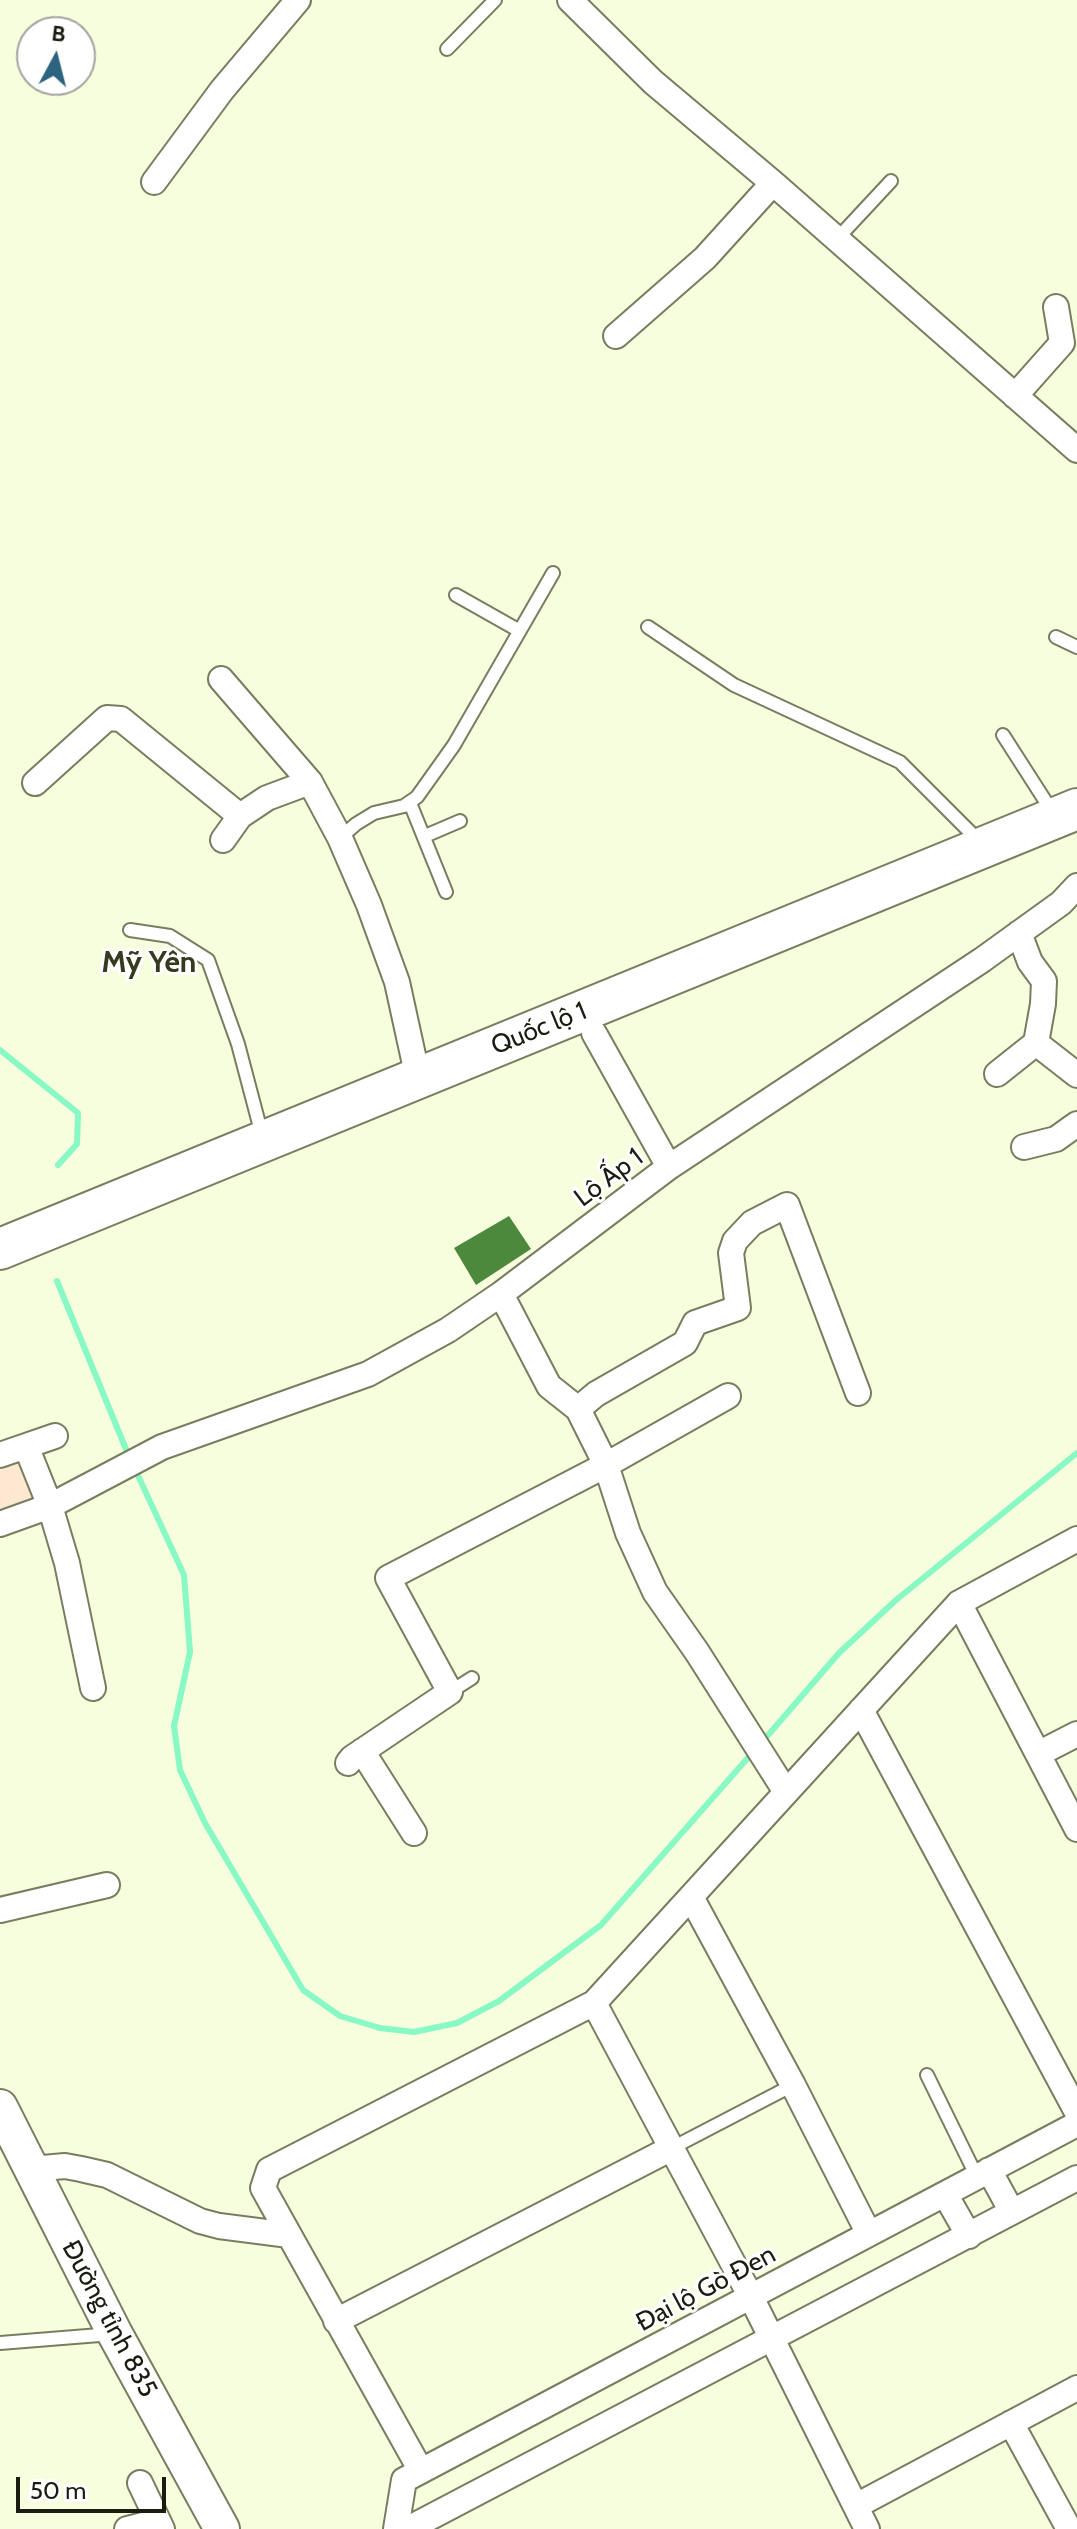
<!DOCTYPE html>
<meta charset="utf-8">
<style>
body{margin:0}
#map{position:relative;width:1077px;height:2529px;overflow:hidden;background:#f7fedd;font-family:Cabin,sans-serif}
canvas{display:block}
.north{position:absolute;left:16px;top:16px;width:80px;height:80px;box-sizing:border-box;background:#fff;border:2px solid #a3a4a0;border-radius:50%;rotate:7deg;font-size:22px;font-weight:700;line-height:32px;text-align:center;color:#1a1c11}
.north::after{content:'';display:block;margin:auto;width:28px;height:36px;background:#2c637e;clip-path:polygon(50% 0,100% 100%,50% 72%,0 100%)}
.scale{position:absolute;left:16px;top:2477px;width:150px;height:36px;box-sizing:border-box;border:4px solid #1a1c11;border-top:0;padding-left:10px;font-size:24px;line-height:28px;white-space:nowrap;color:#1a1c11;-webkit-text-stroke:6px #fff;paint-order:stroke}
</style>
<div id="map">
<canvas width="1077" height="2529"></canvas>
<div class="north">B</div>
<div class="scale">50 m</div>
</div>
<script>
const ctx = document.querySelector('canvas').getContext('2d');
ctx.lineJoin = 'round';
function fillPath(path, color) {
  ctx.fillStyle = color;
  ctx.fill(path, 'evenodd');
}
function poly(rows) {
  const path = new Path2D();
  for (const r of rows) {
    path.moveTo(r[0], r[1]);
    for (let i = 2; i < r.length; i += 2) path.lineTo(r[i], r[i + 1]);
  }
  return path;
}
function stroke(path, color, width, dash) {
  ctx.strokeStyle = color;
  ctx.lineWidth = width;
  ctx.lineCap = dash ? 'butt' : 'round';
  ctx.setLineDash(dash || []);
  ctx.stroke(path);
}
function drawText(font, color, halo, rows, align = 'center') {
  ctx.font = font + ' Cabin,sans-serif';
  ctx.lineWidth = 6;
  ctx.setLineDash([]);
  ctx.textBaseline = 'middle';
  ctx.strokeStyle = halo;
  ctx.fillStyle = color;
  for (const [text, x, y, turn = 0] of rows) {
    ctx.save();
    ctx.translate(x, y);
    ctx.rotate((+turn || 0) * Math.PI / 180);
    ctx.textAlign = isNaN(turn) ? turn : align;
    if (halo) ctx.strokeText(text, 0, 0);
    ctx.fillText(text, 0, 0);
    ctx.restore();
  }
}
const green = poly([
 [27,1461,43,1499,0,1520,0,1470]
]);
const stream = poly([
 [0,1050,78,1113,77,1144,58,1165],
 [57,1281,130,1459],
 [135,1469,184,1575,190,1652,174,1726,180,1770,205,1823,303,1990,340,2016,380,2028,414,2032,457,2023,499,2001,601,1925,753,1752],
 [763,1741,839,1653,896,1600,1077,1453]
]);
const building = poly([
 [509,1216,531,1249,476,1285,454,1248]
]);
const service = poly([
 [447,49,495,0],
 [837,239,891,181],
 [456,595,518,630],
 [648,627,734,685,900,762,980,842],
 [1056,637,1077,647],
 [1003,735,1053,813],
 [410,803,446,892],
 [425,836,460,821],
 [340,838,356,824,374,813,404,806,417,797,454,745,553,573],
 [130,930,170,936,208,960,238,1044,262,1135],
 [450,1692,472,1678],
 [927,2075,977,2177],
 [670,2149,793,2085],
 [0,2343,112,2334]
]);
const minor = poly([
 [570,0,653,82,773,183,1077,450],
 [154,182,222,90,298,0],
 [616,336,705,258,773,183],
 [1015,396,1062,343,1056,307],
 [221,679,310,782,340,838,369,905,397,982,418,1078],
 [35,783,107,718,121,719,240,816],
 [223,840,240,816,267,798,310,782],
 [594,1033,669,1167],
 [1036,1043,1077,1075],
 [997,1074,1036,1043,1043,1004,1044,981,1030,962,1019,933],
 [1024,1147,1056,1139,1077,1124],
 [501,1294,549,1386,578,1409,606,1465,628,1533,655,1592,697,1652,786,1792],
 [578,1409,596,1394,685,1343,695,1323,738,1308,731,1253,735,1241,752,1223,787,1205,858,1393],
 [26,1446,50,1506,67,1563,93,1688],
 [0,1455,55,1436],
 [0,1524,50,1506,162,1447,368,1374,448,1330,501,1294,669,1167,982,960,1061,903,1077,886],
 [959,1603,1077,1829],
 [861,1710,1077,2112],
 [362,1751,414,1833],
 [1038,1754,1077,1734],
 [348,1763,352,1758,450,1692,388,1578,606,1465,728,1396],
 [691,1897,793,2085,869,2234],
 [0,1910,107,1885],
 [594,2003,751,2297,867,2529],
 [31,2169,65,2166,81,2169,107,2175,200,2221,219,2226,289,2235],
 [989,2170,1012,2212],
 [945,2194,969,2236],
 [336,2321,670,2149],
 [1011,2423,1069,2529],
 [421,2471,263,2188,269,2170,594,2003,959,1603,1077,1539],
 [140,2483,162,2529],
 [856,2506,1077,2388],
 [127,2529,158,2521],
 [396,2529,404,2480,1077,2124],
 [408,2529,1077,2178]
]);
const secondary = poly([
 [0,2107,115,2334,222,2529]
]);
const trunk = poly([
 [0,1249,1077,809]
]);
const streetNames = [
 ["Quốc lộ 1",539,1029,-22],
 ["Lộ Ấp 1",609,1178,-37],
 ["Đại lộ Gò Đen",706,2289,-28],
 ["Đường tỉnh 835",109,2319,62]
];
const quarterNames = [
 ["Mỹ Yên",149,963]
];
fillPath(green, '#fee8d1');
stroke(stream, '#88f8c4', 6);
fillPath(building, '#4d893c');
stroke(service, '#787d60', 16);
stroke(minor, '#787d60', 28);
stroke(secondary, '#787d60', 38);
stroke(trunk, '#787d60', 44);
stroke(service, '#fff', 12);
stroke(minor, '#fff', 24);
stroke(secondary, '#fff', 34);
stroke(trunk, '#fff', 40);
drawText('26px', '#1a1c11', '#fff', streetNames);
drawText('bold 30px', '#363a1f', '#fff', quarterNames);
</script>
